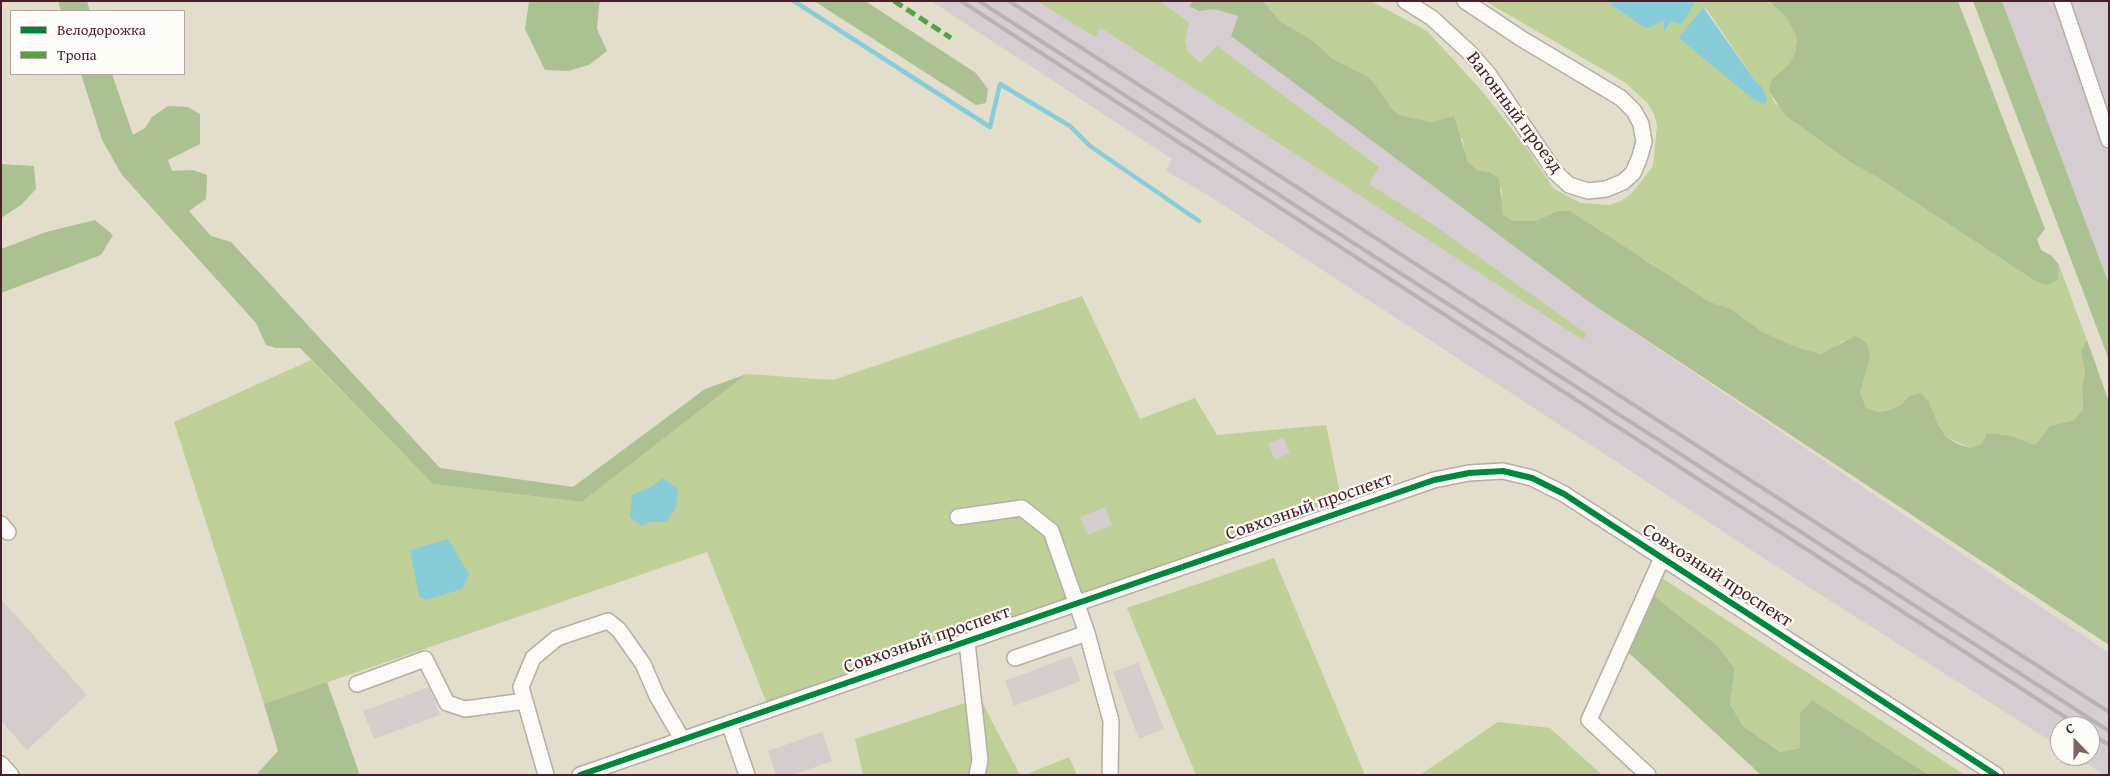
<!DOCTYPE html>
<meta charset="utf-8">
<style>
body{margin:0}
#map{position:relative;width:2110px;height:776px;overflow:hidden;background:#e3decc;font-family:"Gentium Book Plus",serif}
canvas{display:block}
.frame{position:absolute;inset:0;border:2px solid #4a1f2b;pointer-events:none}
.legend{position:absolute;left:10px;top:10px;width:175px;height:65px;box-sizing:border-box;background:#fdfcf7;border:1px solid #b5a4a5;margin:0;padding:6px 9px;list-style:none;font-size:15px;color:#4a1f2b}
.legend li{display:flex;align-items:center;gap:10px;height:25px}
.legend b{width:25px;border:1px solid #b5a4a5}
.north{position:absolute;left:2050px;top:716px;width:50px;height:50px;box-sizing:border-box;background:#fdfcf7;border:1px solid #b5a4a5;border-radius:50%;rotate:338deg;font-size:14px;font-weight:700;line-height:20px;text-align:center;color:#4a1f2b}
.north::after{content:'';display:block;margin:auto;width:18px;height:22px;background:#806263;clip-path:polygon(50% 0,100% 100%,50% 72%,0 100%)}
</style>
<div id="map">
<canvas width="2110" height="776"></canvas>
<div class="frame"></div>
<ul class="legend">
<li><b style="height:6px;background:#00873e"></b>Велодорожка</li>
<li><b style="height:6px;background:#56a243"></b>Тропа</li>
</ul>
<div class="north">С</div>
</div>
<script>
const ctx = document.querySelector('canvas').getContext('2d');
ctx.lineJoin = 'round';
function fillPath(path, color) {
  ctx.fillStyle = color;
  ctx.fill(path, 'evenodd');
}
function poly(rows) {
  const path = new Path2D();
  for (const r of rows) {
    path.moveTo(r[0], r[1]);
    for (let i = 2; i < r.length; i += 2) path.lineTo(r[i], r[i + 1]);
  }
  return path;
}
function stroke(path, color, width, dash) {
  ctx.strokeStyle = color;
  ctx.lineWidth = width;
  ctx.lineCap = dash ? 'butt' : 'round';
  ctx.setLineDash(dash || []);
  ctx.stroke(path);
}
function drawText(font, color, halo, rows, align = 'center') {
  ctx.font = font + ' "Gentium Book Plus",serif';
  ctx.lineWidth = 4.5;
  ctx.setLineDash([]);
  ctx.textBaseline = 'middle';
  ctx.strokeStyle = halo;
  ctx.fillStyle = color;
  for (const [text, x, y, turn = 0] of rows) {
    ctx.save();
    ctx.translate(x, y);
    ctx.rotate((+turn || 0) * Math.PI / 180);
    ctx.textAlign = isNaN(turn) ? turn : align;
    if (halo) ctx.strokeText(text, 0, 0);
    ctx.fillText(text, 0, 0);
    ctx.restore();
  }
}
const industrial = poly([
 [931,1,1235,1,1592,304,2109,653,2109,775,2104,775,2075,756,2090,756,2090,726,2060,726,2060,747,1782,570,1206,194,1166,171,1172,159],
 [2002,1,2109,1,2109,284]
]);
const green = poly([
 [1037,1,1159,1,1189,22,1185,42,1188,52,1200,63,1217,46,1379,167,1369,184,1435,226,1587,334,1583,340,1101,28,1095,37],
 [1263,1,1371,1,1427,31,1482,91,1528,150,1554,189,1581,203,1609,205,1621,201,1632,193,1653,166,1657,125,1654,114,1648,104,1626,83,1485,1,1606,1,1643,27,1655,25,1658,21,1664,19,1665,31,1671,22,1682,24,1696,1,1769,1,1786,17,1797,38,1795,53,1789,64,1771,80,1769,91,1775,103,1853,164,1877,177,2035,281,2057,280,2059,265,2087,340,2081,351,2085,373,2082,385,2083,409,2074,420,2050,426,2035,445,2012,436,1970,448,1946,437,1939,426,1929,402,1909,396,1901,406,1890,410,1878,412,1866,407,1860,393,1870,358,1843,341,1832,349,1821,354,1796,347,1761,331,1733,310,1708,301,1663,273,1651,263,1557,211,1536,221,1513,221,1503,215,1501,202,1502,190,1489,172,1477,170,1468,162,1464,151,1463,139,1419,119,1399,115,1390,106,1376,85,1368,77,1333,59,1313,41,1280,21],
 [1703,7,1708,11,1756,82,1680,38],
 [1082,296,1140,419,1195,398,1217,435,1326,425,1342,502,767,704,707,552,264,704,174,422,311,360,433,484,582,502,747,374,833,380],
 [1274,558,1365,775,1196,775,1127,608],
 [1662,578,1965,775,1929,775,1812,700,1800,712,1800,748,1782,752,1743,726,1730,704,1735,669,1718,646,1654,596],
 [980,698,1020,775,863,775,855,739],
 [1498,722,1550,728,1602,775,1420,775],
 [1069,757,1077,775,1025,775]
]);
const forest = poly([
 [58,1,87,1,90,11,61,11],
 [529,1,601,1,599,5,597,29,607,51,589,65,568,71,545,70,525,29],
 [814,1,865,1,976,73,988,89,986,103,976,105],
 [1197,1,1263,1,1280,21,1313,41,1333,59,1368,77,1376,85,1390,106,1399,115,1419,119,1430,123,1454,116,1468,162,1477,170,1489,172,1499,178,1503,215,1513,221,1536,221,1557,211,1570,211,1708,301,1733,310,1761,331,1796,347,1821,354,1855,336,1867,343,1870,358,1860,393,1866,407,1878,412,1890,410,1901,405,1909,396,1921,393,1929,402,1939,426,1946,437,1958,444,1970,448,1982,444,1987,433,2012,436,2035,445,2050,426,2074,420,2083,409,2082,385,2085,373,2081,351,2087,340,2109,402,2109,645,1592,304,1231,36,1238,16,1214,9,1199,11,1189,6,1193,2],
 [1769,1,1958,1,2045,229,2037,239,2041,250,2052,256,2059,265,2058,280,2047,285,2035,281,1877,177,1853,164,1785,115,1769,91,1771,80,1789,64,1795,53,1797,38,1786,17],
 [1973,1,2002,1,2109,284,2109,360],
 [81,74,112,74,133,135,145,128,152,117,168,106,188,107,200,114,200,144,168,160,172,171,193,170,207,175,206,199,189,211,211,236,231,242,440,468,573,487,705,389,747,374,582,502,433,484,300,348,276,348,266,345,256,323,122,175,102,140],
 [1,164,34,166,36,189,21,205,1,218],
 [95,220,113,235,101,255,1,293,1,249,46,232],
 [1654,596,1718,646,1735,669,1730,704,1743,726,1781,752,1800,748,1800,712,1812,700,1929,775,1761,775,1628,652],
 [327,682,360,775,256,775,278,751,264,704]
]);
const water = poly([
 [1606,1,1696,1,1682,24,1671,22,1664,32,1664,20,1649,28,1643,27],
 [1703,7,1756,82,1761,86,1767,99,1765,105,1753,99,1679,38],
 [663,478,678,489,676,508,666,522,650,522,642,526,630,517,632,495,649,488],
 [448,539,469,574,462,589,426,600,419,596,410,550]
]);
const stream = poly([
 [794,1,990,127,1000,84,1070,126,1090,146,1199,221]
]);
const building = poly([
 [1283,437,1290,453,1275,460,1268,444],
 [1105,507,1112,525,1088,535,1080,517],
 [1,599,87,695,27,750,1,721],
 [1071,656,1081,681,1014,706,1005,681],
 [1138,662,1164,729,1139,739,1113,672],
 [429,687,440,715,374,739,363,711],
 [822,732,832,761,793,775,776,775,768,751]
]);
const minor = poly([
 [1405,1,1432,18,1471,54,1489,75,1555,172,1569,185,1588,191,1606,189,1623,182,1633,173,1639,159,1644,142,1641,124,1634,111,1621,98,1522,39,1465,1],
 [2062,1,2109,140],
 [958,517,1022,508,1051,531,1087,633,1111,721,1110,775],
 [1,524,8,532],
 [967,642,980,760,977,775],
 [1015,658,1087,633],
 [357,684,425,659,447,703,465,709,525,701],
 [729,723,747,775],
 [1,764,11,775],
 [546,775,521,687,533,658,557,638,608,621,619,630,643,664,657,696,682,739],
 [580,775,1434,480,1469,473,1503,471,1532,478,1564,494,1996,775],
 [1648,775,1589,720,1662,558]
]);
const rail = poly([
 [961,1,2079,726],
 [979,1,2109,731],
 [1009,1,2109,712],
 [2090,733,2109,745]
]);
const quiet = poly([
 [894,1,951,38]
]);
const cycleway = poly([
 [580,775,1434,480,1469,473,1503,471,1532,478,1564,494,1996,775]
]);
const streetNames = [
 ["Вагонный проезд",1514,113,53],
 ["Совхозный проспект",1309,507,-19],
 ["Совхозный проспект",1717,576,33],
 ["Совхозный проспект",927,640,-19]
];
fillPath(industrial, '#d6cdd2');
fillPath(green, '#becf98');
fillPath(forest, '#acc191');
fillPath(water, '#87ccd8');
stroke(stream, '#87ccd8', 4.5);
fillPath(building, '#d5cccc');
stroke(minor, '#b5aea4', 18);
stroke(minor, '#fbfaf7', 15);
stroke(rail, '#b8b3b2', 4);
stroke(quiet, '#56a243', 5, [10, 5]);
stroke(cycleway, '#00873e', 6);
drawText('19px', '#4a1f2b', '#fdfcf7', streetNames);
</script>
